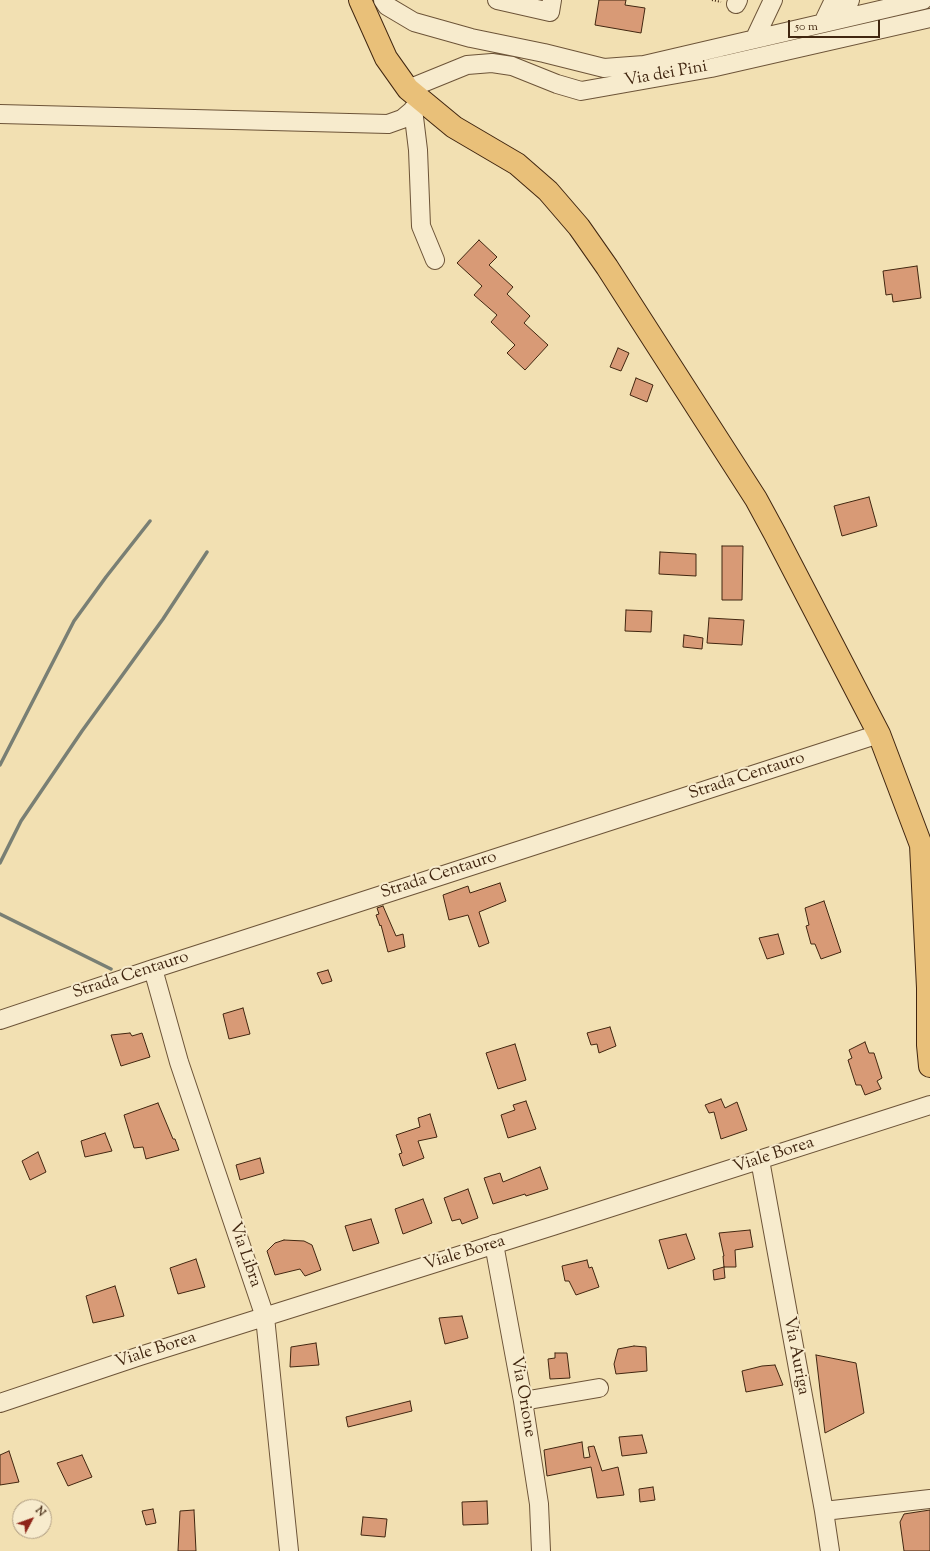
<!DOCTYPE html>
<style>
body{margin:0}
#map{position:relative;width:930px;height:1551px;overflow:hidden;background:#f2e0b2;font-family:"Sorts Mill Goudy",serif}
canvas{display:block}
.north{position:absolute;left:12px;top:1499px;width:40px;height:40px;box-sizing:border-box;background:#f7ebcd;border:1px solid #ae9c81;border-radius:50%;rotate:49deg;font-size:11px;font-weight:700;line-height:16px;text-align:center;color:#412610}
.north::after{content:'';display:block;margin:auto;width:14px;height:18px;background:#8f2418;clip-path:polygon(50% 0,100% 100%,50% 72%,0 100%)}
.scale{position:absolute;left:788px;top:20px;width:92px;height:18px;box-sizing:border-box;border:2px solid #412610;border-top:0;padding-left:5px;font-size:12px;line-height:14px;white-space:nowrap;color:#412610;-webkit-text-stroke:3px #f7ebcd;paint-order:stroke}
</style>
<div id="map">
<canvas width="930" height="1551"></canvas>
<div class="north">N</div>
<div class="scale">50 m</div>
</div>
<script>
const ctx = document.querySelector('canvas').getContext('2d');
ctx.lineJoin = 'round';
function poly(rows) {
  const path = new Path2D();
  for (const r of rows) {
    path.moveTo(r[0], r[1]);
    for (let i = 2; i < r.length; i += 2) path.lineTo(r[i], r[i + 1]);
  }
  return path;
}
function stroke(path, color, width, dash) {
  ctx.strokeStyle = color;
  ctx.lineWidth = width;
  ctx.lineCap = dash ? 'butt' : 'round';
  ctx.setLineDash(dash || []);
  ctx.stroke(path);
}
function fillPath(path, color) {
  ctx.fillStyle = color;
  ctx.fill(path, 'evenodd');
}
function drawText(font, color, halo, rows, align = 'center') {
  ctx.font = font + ' "Sorts Mill Goudy",serif';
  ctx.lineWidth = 4;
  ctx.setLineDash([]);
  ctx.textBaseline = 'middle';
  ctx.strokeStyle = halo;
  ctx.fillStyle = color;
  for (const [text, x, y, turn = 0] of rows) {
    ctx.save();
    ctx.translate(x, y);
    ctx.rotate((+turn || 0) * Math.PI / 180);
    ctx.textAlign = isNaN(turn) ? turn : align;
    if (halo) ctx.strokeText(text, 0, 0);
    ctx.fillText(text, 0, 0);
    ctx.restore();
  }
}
const stream = poly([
 [0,765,74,621,106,577,150,521],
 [0,863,21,821,82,731,163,619,207,552],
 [0,914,111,969]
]);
const building = poly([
 [599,0,626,0,625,5,645,8,641,33,595,25,599,0],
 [479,240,497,257,489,265,513,287,507,294,530,316,524,323,548,345,525,370,507,353,515,345,491,322,497,315,474,295,482,286,457,263,479,240],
 [917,266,921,298,893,302,892,294,886,295,883,271,917,266],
 [618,348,629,353,621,371,610,367,618,348],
 [636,378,653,385,647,402,630,395,636,378],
 [869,497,877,526,842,536,834,506,869,497],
 [722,546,743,546,742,600,722,600,722,546],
 [660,552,696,554,696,576,659,574,660,552],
 [626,610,652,611,651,632,625,631,626,610],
 [709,618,744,620,742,645,707,643,709,618],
 [684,635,703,638,702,649,683,647,684,635],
 [500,883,506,901,479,912,489,943,479,947,468,915,449,920,443,895,468,886,470,893,500,883],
 [824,901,841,952,821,959,815,944,811,944,806,926,809,925,805,908,824,901],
 [383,906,396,936,403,934,405,947,388,952,381,925,380,926,376,915,379,914,377,908,383,906],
 [778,934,784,954,767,959,759,938,778,934],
 [328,970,332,981,322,984,317,973,328,970],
 [243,1008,250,1034,229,1039,223,1014,243,1008],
 [610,1027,616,1046,599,1053,597,1044,591,1045,587,1033,610,1027],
 [130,1033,132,1036,142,1033,150,1057,121,1066,111,1035,130,1033],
 [865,1042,869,1053,874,1053,882,1078,877,1081,881,1089,865,1095,861,1085,856,1085,848,1060,852,1058,849,1050,865,1042],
 [515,1044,526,1080,498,1089,486,1053,515,1044],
 [721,1099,725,1108,737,1102,747,1130,721,1139,714,1112,709,1113,705,1105,721,1099],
 [526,1101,536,1129,508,1138,501,1115,515,1110,513,1105,526,1101],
 [158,1103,173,1139,175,1139,179,1150,146,1159,143,1147,134,1148,124,1115,158,1103],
 [430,1114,437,1137,418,1141,424,1158,403,1166,399,1154,402,1153,396,1135,420,1127,418,1118,430,1114],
 [105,1133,112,1151,85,1157,81,1141,105,1133],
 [38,1152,46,1172,30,1180,22,1161,38,1152],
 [260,1158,264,1173,240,1180,236,1165,260,1158],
 [540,1167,548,1189,526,1196,525,1194,493,1204,484,1178,500,1173,503,1182,540,1167],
 [468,1189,478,1218,462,1224,460,1219,452,1221,444,1198,468,1189],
 [423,1199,432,1223,403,1234,395,1209,423,1199],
 [371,1219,379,1243,353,1251,345,1226,371,1219],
 [750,1230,753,1247,735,1250,736,1267,724,1267,723,1256,724,1256,719,1233,750,1230],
 [686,1234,695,1259,668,1269,659,1240,686,1234],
 [284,1240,304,1241,312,1245,321,1270,305,1276,300,1269,275,1275,267,1251,275,1243,284,1240],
 [196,1259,205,1287,178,1294,170,1268,196,1259],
 [587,1260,589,1268,592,1267,599,1287,576,1295,569,1281,565,1281,562,1266,587,1260],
 [724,1267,725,1278,714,1280,713,1270,724,1267],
 [115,1286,124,1316,93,1323,86,1296,115,1286],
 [462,1316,468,1338,445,1344,439,1318,462,1316],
 [316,1343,319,1365,290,1367,291,1347,316,1343],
 [634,1346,646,1347,647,1371,616,1374,614,1364,618,1349,634,1346],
 [555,1353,567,1353,570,1378,550,1379,548,1359,555,1358,555,1353],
 [816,1355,856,1363,864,1413,825,1433,816,1355],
 [775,1365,783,1385,746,1392,742,1371,762,1366,775,1365],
 [410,1401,412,1411,348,1427,346,1417,410,1401],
 [642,1435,647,1453,622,1456,619,1437,642,1435],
 [582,1442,584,1458,590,1457,588,1447,594,1446,602,1471,618,1467,624,1495,597,1498,591,1467,547,1476,544,1450,582,1442],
 [9,1451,19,1482,0,1485,0,1455,9,1451],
 [82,1455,92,1477,68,1486,57,1463,82,1455],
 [653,1487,655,1500,640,1502,639,1489,653,1487],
 [487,1501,488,1524,463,1525,462,1502,487,1501],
 [153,1509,156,1523,146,1525,142,1511,153,1509],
 [194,1510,196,1551,178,1551,180,1511,194,1510],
 [930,1510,930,1551,904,1551,900,1522,904,1514,930,1510],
 [363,1517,387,1519,385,1537,361,1535,363,1517]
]);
const path = poly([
 [712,0,721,2]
]);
const minor = poly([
 [383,0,387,6,414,22,471,38,544,53,604,68,644,65,923,0],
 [497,0,550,12,552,0],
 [736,4,738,0],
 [842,18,850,0],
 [823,23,834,0],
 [755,38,773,0],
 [408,89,467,65,492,63,512,66,557,84,581,91,711,68,930,18],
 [413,109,418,150,421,226,435,260],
 [0,114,388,124,402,119,422,102],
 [153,969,179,1062,265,1317,289,1551],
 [0,1020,153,969,879,734],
 [760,1160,824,1511,830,1551],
 [494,1244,523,1401,539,1504,541,1551],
 [523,1401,599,1388],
 [0,1403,140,1356,553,1226,930,1105],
 [824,1511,930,1499]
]);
const major = poly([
 [360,0,386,58,408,89,454,127,517,164,548,191,579,227,607,267,756,499,775,534,879,734,921,845,928,988,928,1045,930,1066]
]);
const streetNames = [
 ["Via dei Pini",666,75,-10],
 ["Strada Centauro",747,777,-18],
 ["Strada Centauro",439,876,-18],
 ["Strada Centauro",131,976,-18],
 ["Viale Borea",774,1156,-18],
 ["Viale Borea",465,1254,-17],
 ["Via Libra",244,1255,71],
 ["Viale Borea",156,1351,-18],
 ["Via Auriga",795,1356,79],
 ["Via Orione",522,1397,80]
];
stroke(stream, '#797f74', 3.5);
fillPath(building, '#d89a76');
stroke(building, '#412610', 1);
stroke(minor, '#6d5438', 20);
stroke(major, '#412610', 24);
stroke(path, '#412610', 2, [1, 2]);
stroke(minor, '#f7ebcd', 18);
stroke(major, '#e9c079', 22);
drawText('17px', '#412610', '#f7ebcd', streetNames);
</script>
